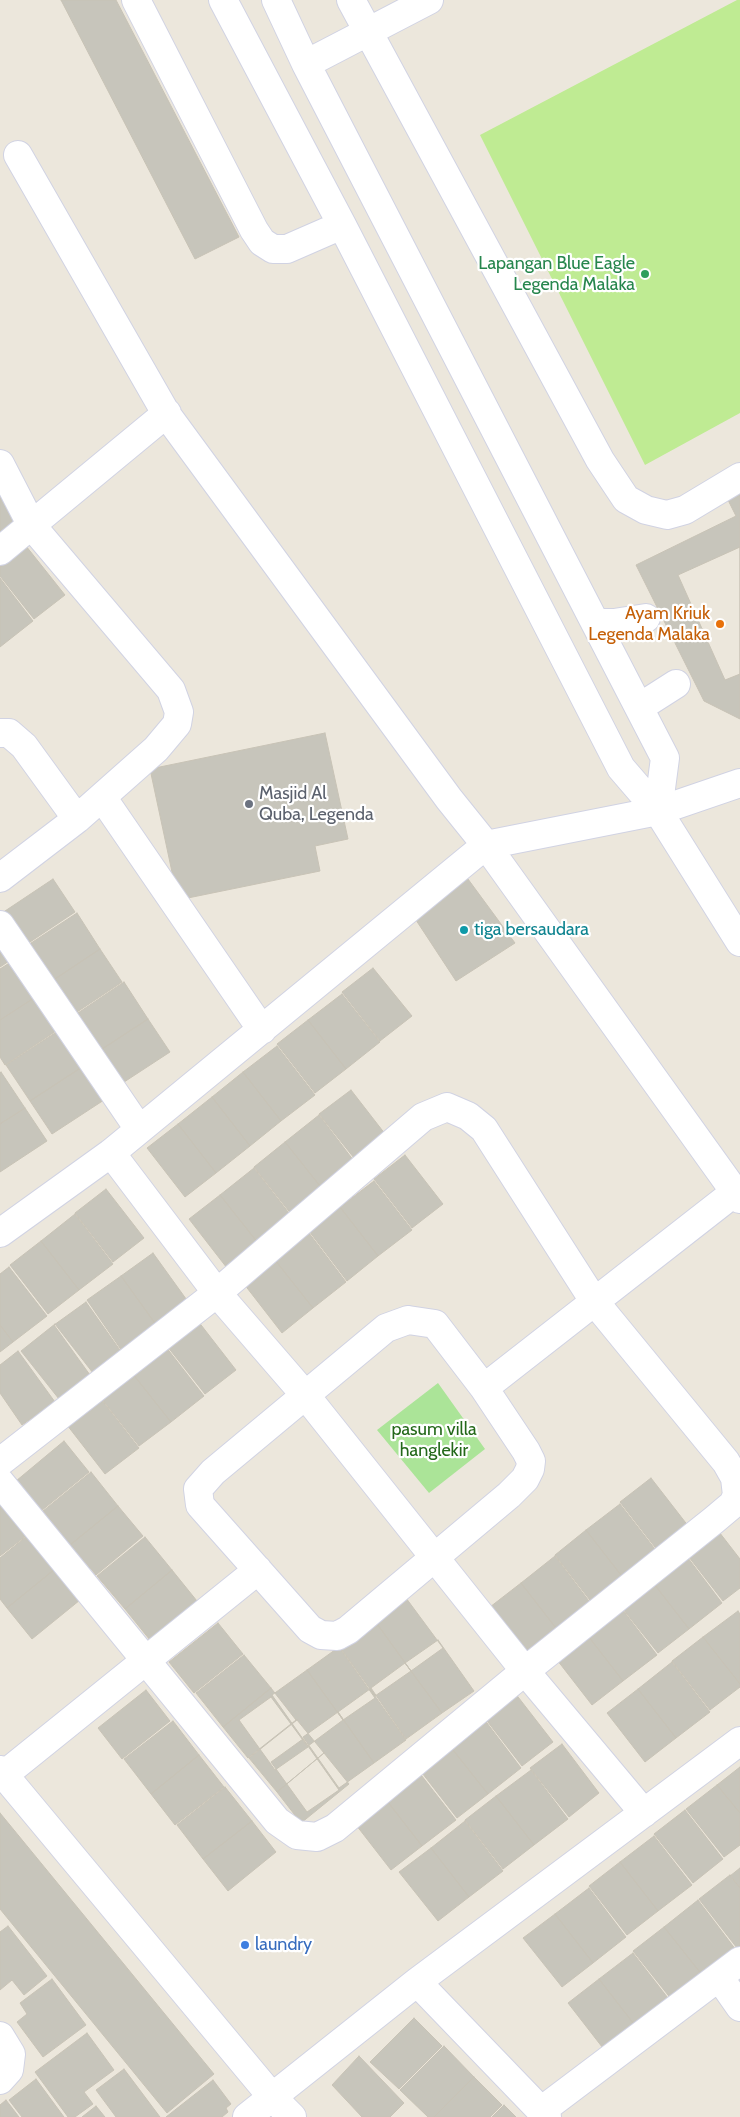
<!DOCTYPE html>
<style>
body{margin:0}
canvas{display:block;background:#ece7dc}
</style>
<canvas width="740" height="2117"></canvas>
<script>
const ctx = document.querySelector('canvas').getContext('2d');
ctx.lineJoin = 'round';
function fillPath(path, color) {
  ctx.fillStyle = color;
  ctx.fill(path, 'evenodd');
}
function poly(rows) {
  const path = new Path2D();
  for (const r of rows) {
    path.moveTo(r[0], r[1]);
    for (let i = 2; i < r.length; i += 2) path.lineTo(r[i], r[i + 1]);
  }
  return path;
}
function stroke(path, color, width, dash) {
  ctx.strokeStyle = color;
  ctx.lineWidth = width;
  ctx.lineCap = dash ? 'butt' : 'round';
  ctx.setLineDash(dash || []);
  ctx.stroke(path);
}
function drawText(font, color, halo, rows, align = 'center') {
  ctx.font = font + ' Cabin,sans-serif';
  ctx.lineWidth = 4.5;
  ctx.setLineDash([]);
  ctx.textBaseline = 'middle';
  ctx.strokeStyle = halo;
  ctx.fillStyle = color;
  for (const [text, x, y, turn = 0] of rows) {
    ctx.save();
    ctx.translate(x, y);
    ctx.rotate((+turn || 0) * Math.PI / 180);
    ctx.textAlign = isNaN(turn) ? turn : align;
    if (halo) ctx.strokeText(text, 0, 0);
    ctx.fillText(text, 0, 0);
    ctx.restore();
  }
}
const green = poly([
 [438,1383,485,1449,429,1493,377,1430]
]);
const pitch = poly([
 [737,0,740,0,740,413,645,465,480,135]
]);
const building = poly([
 [61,0,116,0,239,237,195,259,61,0],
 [740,492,740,719,704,701,636,565,736,516,727,498,740,492],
 [0,496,24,525,0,544,0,496],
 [26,546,65,595,34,619,0,576,0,567,26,546],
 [740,547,740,674,725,680,678,575,740,547],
 [0,578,33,621,0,647,0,578],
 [325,733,348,839,315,846,320,871,178,900,150,769,325,733],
 [465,875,515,943,456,981,414,917,465,875],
 [53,879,75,912,24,946,2,913,53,879],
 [77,913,100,949,49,983,25,947,77,913],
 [0,947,9,961,0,967,0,947],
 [100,949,122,982,71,1016,49,983,100,949],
 [11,962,34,998,0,1020,0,969,11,962],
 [373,968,412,1016,380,1041,342,992,373,968],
 [124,982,148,1019,96,1053,72,1017,124,982],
 [342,994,380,1042,346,1069,308,1020,342,994],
 [34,998,56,1031,5,1065,0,1057,0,1020,34,998],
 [148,1019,170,1052,118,1086,96,1053,148,1019],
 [308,1020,346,1069,315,1093,277,1044,308,1020],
 [58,1031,82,1067,30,1101,6,1065,58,1031],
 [277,1046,315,1095,281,1121,243,1072,277,1046],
 [82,1067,104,1100,52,1134,30,1101,82,1067],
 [1,1072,25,1108,0,1124,0,1073,1,1072],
 [243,1072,281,1121,250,1146,212,1097,243,1072],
 [351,1090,389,1139,358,1163,319,1114,351,1090],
 [212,1097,250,1146,216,1173,178,1124,212,1097],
 [25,1108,47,1141,0,1172,0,1124,25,1108],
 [319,1115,357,1165,324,1191,285,1142,319,1115],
 [178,1124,216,1173,185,1197,147,1148,178,1124],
 [285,1142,324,1191,292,1215,254,1167,285,1142],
 [405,1155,443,1204,412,1228,374,1179,405,1155],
 [254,1168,292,1217,258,1243,220,1195,254,1168],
 [374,1181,412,1230,378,1256,340,1207,374,1181],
 [106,1189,144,1238,113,1262,75,1213,106,1189],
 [220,1195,258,1243,227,1268,189,1219,220,1195],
 [340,1207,378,1256,347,1281,309,1231,340,1207],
 [75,1214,113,1264,79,1290,41,1241,75,1214],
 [309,1233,346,1282,313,1308,275,1260,309,1233],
 [41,1241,79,1290,48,1314,10,1265,41,1241],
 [153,1253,189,1303,157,1326,121,1276,153,1253],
 [275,1260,313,1308,282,1333,244,1284,275,1260],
 [9,1267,47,1316,13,1342,0,1325,0,1274,9,1267],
 [121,1276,157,1326,122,1351,87,1300,121,1276],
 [86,1302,122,1353,90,1375,54,1325,86,1302],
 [198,1321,236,1370,205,1394,167,1346,198,1321],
 [55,1324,93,1373,59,1399,21,1351,55,1324],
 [0,1325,13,1342,0,1352,0,1325],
 [166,1347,204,1396,171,1422,132,1373,166,1347],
 [18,1351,55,1402,22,1425,0,1393,0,1365,18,1351],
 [132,1373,171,1422,139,1446,101,1398,132,1373],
 [101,1399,139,1448,105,1474,67,1425,101,1399],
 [64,1441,89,1472,41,1511,16,1481,64,1441],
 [91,1472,118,1506,70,1545,43,1511,91,1472],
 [651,1478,689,1527,658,1551,620,1502,651,1478],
 [2,1504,27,1535,0,1556,0,1505,2,1504],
 [620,1504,658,1553,624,1579,586,1530,620,1504],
 [118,1506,143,1536,96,1575,70,1545,118,1506],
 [716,1528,740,1559,740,1588,723,1601,685,1552,716,1528],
 [586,1530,624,1579,593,1604,555,1555,586,1530],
 [28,1535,55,1569,7,1608,0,1599,0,1558,28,1535],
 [145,1537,172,1570,125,1609,97,1576,145,1537],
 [685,1554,722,1603,689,1629,651,1580,685,1554],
 [555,1556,592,1605,559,1632,521,1583,555,1556],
 [55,1569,80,1600,32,1639,7,1608,55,1569],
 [172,1570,197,1601,150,1640,125,1609,172,1570],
 [651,1580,689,1629,658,1653,619,1604,651,1580],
 [521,1583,559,1632,528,1656,490,1607,521,1583],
 [406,1598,443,1648,411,1671,375,1621,406,1598],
 [619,1605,657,1655,623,1681,585,1632,619,1605],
 [738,1611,740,1614,740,1684,703,1637,738,1611],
 [375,1621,411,1671,375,1696,339,1646,375,1621],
 [218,1623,243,1654,194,1693,169,1662,218,1623],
 [585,1632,623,1681,592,1705,554,1656,585,1632],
 [703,1637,740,1684,740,1687,710,1710,672,1661,703,1637],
 [438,1640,474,1691,442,1713,405,1663,438,1640],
 [339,1647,375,1698,343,1720,307,1670,339,1647],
 [244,1655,271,1688,223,1727,196,1693,244,1655],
 [672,1662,710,1712,676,1738,638,1689,672,1662],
 [405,1663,442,1713,406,1739,371,1688,405,1663],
 [307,1670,343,1720,308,1746,272,1695,307,1670],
 [271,1688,296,1720,248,1758,223,1727,271,1688],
 [370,1689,406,1740,374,1763,338,1712,370,1689],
 [638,1689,676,1738,645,1762,607,1713,638,1689],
 [146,1690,170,1721,122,1759,98,1728,146,1690],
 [515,1693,553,1742,522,1766,484,1717,515,1693],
 [271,1697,308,1747,275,1770,239,1720,271,1697],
 [338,1712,374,1763,339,1788,303,1737,338,1712],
 [484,1719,521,1768,488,1794,449,1745,484,1719],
 [297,1720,324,1753,277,1792,249,1758,297,1720],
 [173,1721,199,1755,151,1794,124,1759,173,1721],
 [303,1739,339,1790,307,1812,271,1762,303,1739],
 [562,1744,599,1793,569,1817,530,1768,562,1744],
 [449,1745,488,1794,457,1818,419,1769,449,1745],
 [324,1753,349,1784,301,1823,277,1792,324,1753],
 [199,1755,224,1787,175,1825,151,1794,199,1755],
 [740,1767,740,1813,717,1785,740,1767],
 [531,1770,568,1819,534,1845,496,1796,531,1770],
 [418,1771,456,1820,422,1846,384,1797,418,1771],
 [717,1785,740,1813,740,1845,724,1857,686,1809,717,1785],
 [225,1787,252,1821,203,1859,177,1825,225,1787],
 [496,1796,534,1845,503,1869,465,1820,496,1796],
 [384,1797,422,1846,391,1870,353,1821,384,1797],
 [685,1810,723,1859,693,1883,654,1834,685,1810],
 [0,1813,214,2074,167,2113,0,1909,0,1813],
 [252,1821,276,1852,228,1891,203,1859,252,1821],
 [465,1821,503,1871,469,1897,431,1848,465,1821],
 [654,1836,692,1885,658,1911,620,1862,654,1836],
 [431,1848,469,1897,438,1921,399,1872,431,1848],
 [620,1862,658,1911,627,1935,589,1886,620,1862],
 [740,1868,740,1888,730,1876,740,1868],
 [730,1875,740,1888,740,1946,737,1948,699,1899,730,1875],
 [589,1888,626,1937,593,1963,555,1914,589,1888],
 [698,1900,736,1950,703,1976,664,1927,698,1900],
 [555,1914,593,1963,562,1987,523,1938,555,1914],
 [8,1926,47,1976,24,1995,12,1980,0,1990,0,1932,8,1926],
 [664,1927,703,1976,672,2000,633,1951,664,1927],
 [633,1953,671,2002,637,2028,599,1979,633,1953],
 [52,1979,86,2025,43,2057,17,2022,27,2014,20,2003,52,1979],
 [599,1979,637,2028,606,2052,568,2003,599,1979],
 [414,2018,442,2046,399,2089,370,2062,414,2018],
 [87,2033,114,2070,84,2092,93,2104,75,2117,68,2117,35,2072,87,2033],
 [444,2046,474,2077,434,2117,428,2117,400,2090,444,2046],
 [359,2056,404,2103,390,2117,362,2117,332,2085,359,2056],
 [124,2069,160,2117,116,2117,96,2090,124,2069],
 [474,2077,502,2105,490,2117,434,2117,474,2077],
 [36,2079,64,2117,22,2117,9,2100,36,2079],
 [213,2080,231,2104,226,2108,228,2112,222,2117,166,2117,213,2080],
 [6,2100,19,2117,0,2117,0,2105,6,2100],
 [504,2105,516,2117,492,2117,504,2105],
 [96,2106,105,2117,82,2117,96,2106]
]);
const minor = poly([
 [136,0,254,230,262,242,273,249,287,249,342,225],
 [223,0,342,225,621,768,658,811,740,942],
 [276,0,306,64,665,758,658,811],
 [351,0,600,460,626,499,646,510,667,515,685,510,740,477],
 [306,64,429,0],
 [18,155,167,415,449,799,486,845,740,1199],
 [0,464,32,526,171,690,179,712,177,724,156,749,77,819,0,878],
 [0,551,167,413],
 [596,623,614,623,646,618],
 [640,707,676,684],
 [0,733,9,733,24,746,77,819],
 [102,797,262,1030],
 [0,925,139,1129],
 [111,1153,217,1293,306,1396,525,1671,644,1813],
 [0,1233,111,1153,486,845,658,811,740,783],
 [408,1320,435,1324,484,1388,526,1451,531,1461,530,1469,525,1479,509,1495,348,1630,337,1636,321,1635,310,1629,200,1505,198,1489,213,1472,386,1328,408,1320],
 [484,1388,735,1192],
 [0,1462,217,1293,423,1117,447,1107,468,1116,484,1129,594,1301,726,1462,735,1478,737,1495,733,1504,714,1520,525,1671,335,1828,317,1837,297,1835,277,1821,0,1482],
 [0,1770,273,2098,292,2117],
 [0,1778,258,1570],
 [719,1977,740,2007],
 [417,1982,547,2117],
 [0,2036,11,2054,9,2070,0,2080],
 [541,2111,740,1961],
 [247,2117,417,1982,740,1741]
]);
const markers = [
 [645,274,5,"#2e9e5b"],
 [720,624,5,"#e8710a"],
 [249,804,5,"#6b7280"],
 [464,930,5,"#0f9aa8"],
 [245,1945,5,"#3f7fe0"]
];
const leisureNames = [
 ["Lapangan Blue Eagle",635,264],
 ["Legenda Malaka",635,285]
];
const foodNames = [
 ["Ayam Kriuk",710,614],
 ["Legenda Malaka",710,635]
];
const worshipNames = [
 ["Masjid Al",259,794],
 ["Quba, Legenda",259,815]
];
const cultureNames = [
 ["tiga bersaudara",474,930]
];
const parkNames = [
 ["pasum villa",434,1430],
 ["hanglekir",434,1451]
];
const shopNames = [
 ["laundry",255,1945]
];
fillPath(green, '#abe498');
fillPath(pitch, '#bfeb93');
fillPath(building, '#c7c5bb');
stroke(building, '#c8c3b6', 1);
stroke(minor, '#d1d3e3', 30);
stroke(minor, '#fff', 28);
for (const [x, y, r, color] of markers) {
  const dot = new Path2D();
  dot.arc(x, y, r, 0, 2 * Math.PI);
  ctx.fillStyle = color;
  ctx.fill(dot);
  stroke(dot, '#fff', 2);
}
drawText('18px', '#27864d', '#fff', leisureNames, 'right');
drawText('18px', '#c56008', '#fff', foodNames, 'right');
drawText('18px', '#5b616d', '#fff', worshipNames, 'left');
drawText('18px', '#0d838f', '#fff', cultureNames, 'left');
drawText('18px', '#236819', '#fff', parkNames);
drawText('18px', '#366cbe', '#fff', shopNames, 'left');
</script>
